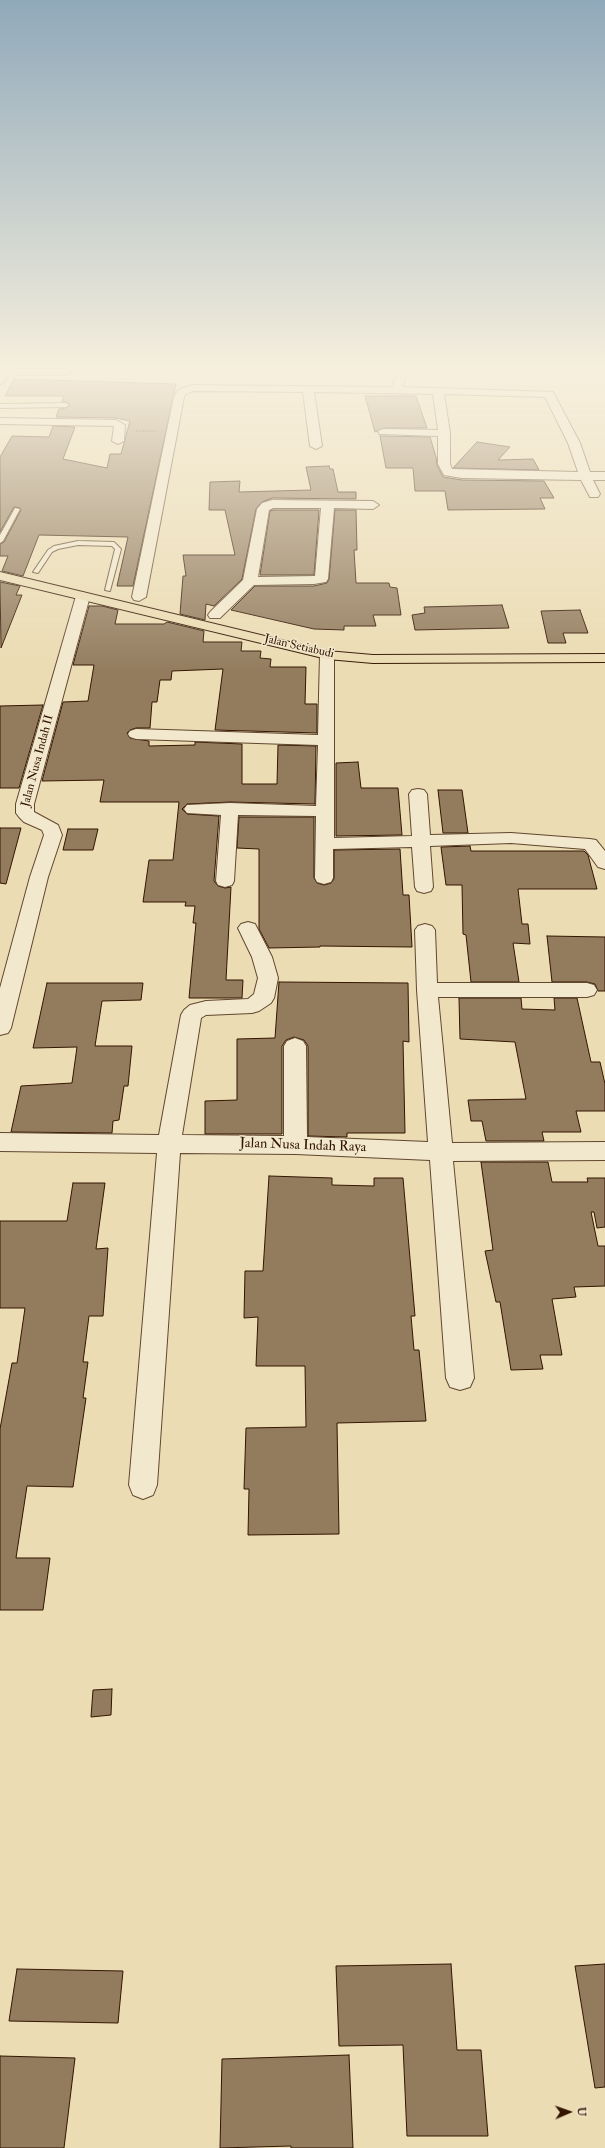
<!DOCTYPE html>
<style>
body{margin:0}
#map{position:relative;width:605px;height:2148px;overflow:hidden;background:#ebdcb3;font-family:"IM FELL Double Pica",serif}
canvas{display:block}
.north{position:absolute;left:549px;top:2092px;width:40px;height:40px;-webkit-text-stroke:3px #f2e8ce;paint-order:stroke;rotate:88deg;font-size:11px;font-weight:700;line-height:16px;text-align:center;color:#331501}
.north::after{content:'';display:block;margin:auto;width:14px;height:18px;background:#331501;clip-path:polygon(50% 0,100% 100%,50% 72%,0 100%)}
</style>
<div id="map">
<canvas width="605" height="2148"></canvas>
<div class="north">U</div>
</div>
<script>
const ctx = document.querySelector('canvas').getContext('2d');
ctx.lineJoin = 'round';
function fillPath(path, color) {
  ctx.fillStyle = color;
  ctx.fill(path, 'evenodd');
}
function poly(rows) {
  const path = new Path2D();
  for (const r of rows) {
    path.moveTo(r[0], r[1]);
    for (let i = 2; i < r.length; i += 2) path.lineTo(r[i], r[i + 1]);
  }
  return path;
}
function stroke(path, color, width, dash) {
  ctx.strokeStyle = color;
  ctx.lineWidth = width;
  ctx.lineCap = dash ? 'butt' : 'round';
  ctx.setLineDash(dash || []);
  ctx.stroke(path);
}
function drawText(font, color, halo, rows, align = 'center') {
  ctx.font = font + ' "IM FELL Double Pica",serif';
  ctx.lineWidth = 3;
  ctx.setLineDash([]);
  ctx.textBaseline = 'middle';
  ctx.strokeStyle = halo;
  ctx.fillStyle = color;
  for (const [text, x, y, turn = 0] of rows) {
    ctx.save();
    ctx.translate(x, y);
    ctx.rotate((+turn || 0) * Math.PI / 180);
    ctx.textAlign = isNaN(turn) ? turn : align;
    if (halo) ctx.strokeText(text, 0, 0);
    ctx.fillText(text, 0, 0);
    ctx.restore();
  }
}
const building = poly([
 [14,379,176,384,133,586,117,586,128,537,39,535,23,576,2,571,8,556,0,556,0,544,4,542,21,510,20,508,14,507,0,532,0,457,12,436,49,437,53,426,75,427,63,459,107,468,110,454,121,454,130,421,116,418,56,417,59,409,66,408,70,405,67,402,62,402,64,396,5,396,14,379],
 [365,396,416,396,427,428,384,428,375,432,365,396],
 [380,436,430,437,436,457,437,465,443,477,462,480,544,481,554,498,540,498,545,509,448,510,445,491,415,491,413,468,386,468,380,436],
 [477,442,510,447,498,460,533,459,539,470,453,468,477,442],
 [329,466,330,469,333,469,338,492,356,492,356,499,272,498,262,502,256,509,242,579,214,606,206,604,205,620,180,614,183,576,186,576,183,555,235,555,225,510,209,510,210,482,240,481,239,492,311,490,306,467,329,466],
 [273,510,319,510,314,575,260,575,270,511,273,510],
 [335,510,356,510,357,550,354,550,356,583,389,583,390,587,397,588,401,615,373,615,376,626,344,626,344,630,314,629,231,610,255,586,314,586,327,583,329,579,335,510],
 [0,582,20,586,16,595,22,595,1,648,0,582],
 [502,605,509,628,415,630,412,615,425,613,424,607,502,605],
 [89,606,102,606,118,610,115,624,164,624,167,622,204,631,203,642,242,642,241,651,261,651,260,658,271,659,270,667,306,667,305,704,317,704,317,733,215,730,223,669,172,671,171,680,160,680,157,702,152,702,150,728,136,728,130,730,127,733,130,738,149,741,149,746,195,745,195,742,242,744,242,784,277,784,278,745,316,746,315,804,230,802,187,804,182,809,187,814,219,816,214,881,218,886,225,888,231,887,226,980,243,980,242,998,189,998,196,923,193,923,195,906,185,906,186,902,143,902,149,860,173,860,179,802,100,802,104,780,42,781,63,702,88,701,94,665,73,665,89,606],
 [580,610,588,633,563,633,566,643,548,643,541,611,580,610],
 [43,705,19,788,0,788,0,706,43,705],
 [358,762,361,788,398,788,402,835,336,836,336,763,358,762],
 [438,790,462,790,468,833,443,833,438,790],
 [239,817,314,817,314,878,317,883,324,885,331,883,334,879,334,850,400,849,403,895,409,895,412,947,320,946,320,947,269,948,259,929,259,849,237,848,239,817],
 [0,828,21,828,6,884,0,883,0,828],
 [68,829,98,829,93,850,63,850,68,829],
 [470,846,471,851,584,851,588,855,597,889,518,889,522,924,528,924,530,944,513,943,519,982,471,982,466,935,463,934,462,885,446,885,441,847,470,846],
 [547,936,605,937,605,991,598,991,595,984,587,982,552,982,547,936],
 [279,982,408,983,409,1042,403,1041,405,1133,347,1133,347,1137,308,1136,308,1046,304,1040,294,1037,286,1040,282,1046,282,1134,205,1134,205,1101,237,1100,237,1039,275,1038,279,982],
 [47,983,143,983,141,1000,102,1001,95,1046,132,1046,128,1086,124,1086,119,1120,113,1121,112,1133,11,1132,21,1086,72,1083,77,1047,33,1048,47,983],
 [459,998,521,998,522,1009,555,1010,554,998,577,998,591,1062,600,1062,605,1084,605,1111,576,1111,581,1132,542,1132,544,1141,486,1141,482,1121,471,1121,468,1100,526,1099,515,1042,460,1039,459,998],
 [481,1162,548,1162,552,1182,588,1182,587,1178,605,1178,605,1227,597,1228,594,1212,591,1212,598,1246,605,1246,605,1286,574,1287,576,1297,552,1299,562,1355,540,1355,543,1369,511,1370,500,1302,496,1302,485,1251,493,1250,481,1162],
 [269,1176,332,1178,332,1185,374,1186,374,1178,403,1178,415,1316,411,1316,414,1350,419,1350,426,1421,337,1423,339,1534,248,1535,249,1489,244,1489,246,1428,306,1427,305,1366,256,1366,258,1317,244,1318,245,1271,263,1271,269,1176],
 [73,1183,105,1183,96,1249,108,1248,103,1316,89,1316,83,1362,88,1362,83,1398,86,1398,73,1487,27,1486,16,1558,50,1558,43,1610,0,1610,0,1429,12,1363,17,1363,25,1308,0,1308,0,1221,67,1221,73,1183],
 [112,1689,111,1715,91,1717,93,1690,112,1689],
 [451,1964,457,2050,481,2050,488,2136,407,2136,403,2045,339,2046,336,1966,451,1964],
 [605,1964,605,2087,595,2088,575,1966,605,1964],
 [17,1969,123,1971,118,2023,9,2021,17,1969],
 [349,2055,353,2148,291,2148,291,2146,220,2148,222,2059,349,2055],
 [0,2056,75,2058,64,2148,0,2148,0,2056]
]);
const path = poly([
 [136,431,157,431]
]);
const service = poly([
 [0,404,66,403,69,405,66,407,0,408,0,404],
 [15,508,20,509,3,541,0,543,0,535,15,508],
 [78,541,114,542,121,549,110,591,105,590,115,549,112,546,78,545,58,549,52,552,38,573,33,572,48,550,54,546,78,541]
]);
const minor = poly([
 [0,372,9,372,4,383,0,384,0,372],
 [12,372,72,372,67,375,17,375,12,372],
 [397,372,407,372,402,387,553,392,580,443,590,472,605,472,605,480,593,480,600,494,598,497,590,497,581,480,462,478,444,475,438,464,438,436,380,434,378,432,380,430,384,429,438,430,433,394,314,392,322,446,316,449,310,446,303,392,193,391,186,394,184,397,146,597,139,601,134,600,132,597,174,397,178,390,192,385,392,387,397,372],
 [444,394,545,397,568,443,578,472,452,469,450,464,450,433,444,394],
 [0,418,116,420,125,425,124,441,118,444,112,441,114,426,0,424,0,418],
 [272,500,373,501,379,505,373,509,334,508,328,579,326,582,314,584,254,585,220,618,210,618,208,615,210,612,243,580,257,509,262,503,272,500],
 [273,508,321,508,315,576,258,577,269,510,273,508],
 [83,592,90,596,34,804,34,812,58,825,62,835,48,877,11,1028,8,1033,0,1035,0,988,30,877,44,835,42,830,24,822,19,817,16,813,16,804,76,596,83,592],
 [327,651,332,652,334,655,334,838,412,836,409,794,412,790,418,789,424,790,427,794,430,835,511,833,590,839,596,840,605,851,605,869,598,867,585,849,511,843,430,846,433,887,431,891,424,893,417,891,415,887,412,847,333,849,333,878,331,882,324,884,317,882,315,878,316,816,238,815,234,881,232,885,225,887,218,885,216,881,221,815,187,813,184,809,187,805,230,803,316,806,318,745,136,739,130,737,128,734,130,731,136,729,318,735,320,655,322,652,327,651],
 [248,922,255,924,272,957,278,978,274,998,271,1003,259,1011,252,1013,206,1015,201,1018,182,1135,284,1136,284,1046,287,1041,295,1038,303,1041,306,1046,307,1137,428,1142,417,990,415,930,418,926,425,924,432,926,435,930,437,983,587,983,594,985,597,990,594,995,587,997,438,997,452,1143,605,1142,605,1160,453,1161,474,1378,470,1387,460,1390,450,1387,446,1378,430,1160,296,1154,180,1153,157,1485,153,1495,143,1499,133,1495,129,1485,157,1153,0,1151,0,1133,159,1135,181,1015,184,1010,190,1005,206,1001,248,999,254,994,258,978,252,957,238,928,241,924,248,922]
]);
const primary = poly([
 [0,572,327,651,373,655,605,654,605,662,373,663,327,659,0,580,0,572]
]);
const farStreetnames = [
 ["Jalan Setiabudi",299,647,13],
 ["Jalan Nusa Indah II",38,761,-75]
];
const streetNames = [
 ["Jalan Nusa Indah Raya",303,1146,2]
];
fillPath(building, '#937c5e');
stroke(building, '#331501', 1);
stroke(service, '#61472e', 2);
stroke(minor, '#61472e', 2);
stroke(primary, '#331501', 2);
stroke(path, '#331501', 1.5, [0.5, 1]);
fillPath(service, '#f2e8ce');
fillPath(minor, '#f2e8ce');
fillPath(primary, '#ebdcb3');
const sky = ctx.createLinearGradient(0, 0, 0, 672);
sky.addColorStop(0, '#90a9ba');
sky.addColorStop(0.55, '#f6efdd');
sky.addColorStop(1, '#f6efdd00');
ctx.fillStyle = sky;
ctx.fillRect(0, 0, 605, 672);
drawText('12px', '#331501', '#f2e8ce', farStreetnames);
drawText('14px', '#331501', '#f2e8ce', streetNames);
</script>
